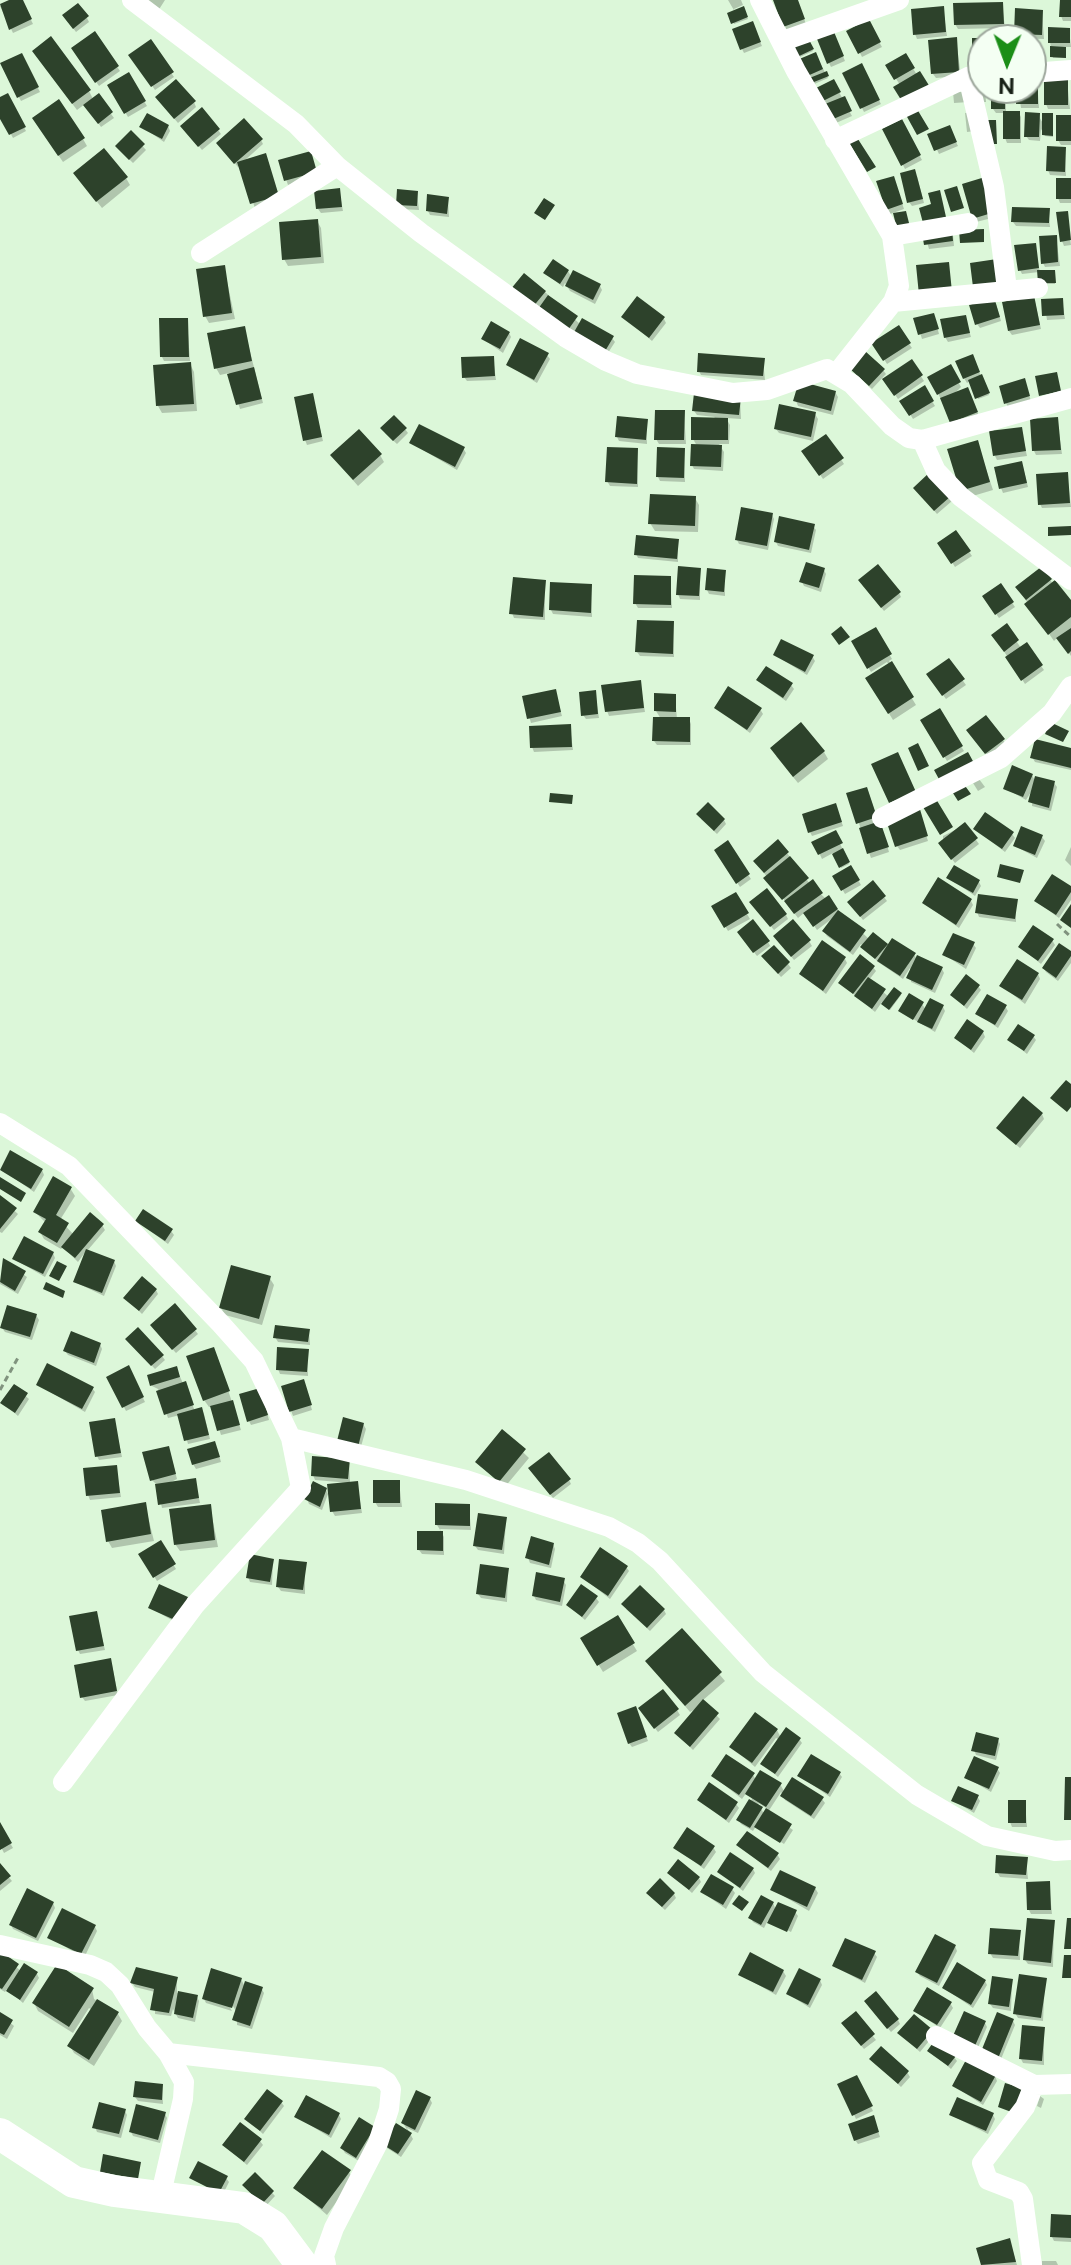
<!DOCTYPE html>
<style>
body{margin:0}
#map{position:relative;width:1071px;height:2265px;overflow:hidden;background:#dcf7d9;font-family:"Public Sans",sans-serif}
canvas{display:block}
.north{position:absolute;left:967px;top:24px;width:80px;height:80px;box-sizing:border-box;background:#f4fff3;border:2px solid #9ca69b;border-radius:50%;rotate:181deg;font-size:22px;font-weight:700;line-height:32px;text-align:center;color:#172016}
.north::after{content:'';display:block;margin:auto;width:28px;height:36px;background:#1b8e17;clip-path:polygon(50% 0,100% 100%,50% 72%,0 100%)}
</style>
<div id="map">
<canvas width="1071" height="2265"></canvas>
<div class="north">N</div>
</div>
<script>
const ctx = document.querySelector('canvas').getContext('2d');
ctx.lineJoin = 'round';
function fillPath(path, color) {
  ctx.fillStyle = color;
  ctx.fill(path, 'evenodd');
}
function poly(rows) {
  const path = new Path2D();
  for (const r of rows) {
    path.moveTo(r[0], r[1]);
    for (let i = 2; i < r.length; i += 2) path.lineTo(r[i], r[i + 1]);
  }
  return path;
}
function stroke(path, color, width, dash) {
  ctx.strokeStyle = color;
  ctx.lineWidth = width;
  ctx.lineCap = dash ? 'butt' : 'round';
  ctx.setLineDash(dash || []);
  ctx.stroke(path);
}
const shadow = poly([
 [14,0,21,0,33,24,13,33,0,6],
 [141,0,165,0,158,11],
 [728,0,741,0,743,5,734,9,735,12,743,9,748,19,734,24,729,14,735,12],
 [775,0,797,0,806,24,787,31],
 [1062,0,1071,0,1071,21,1063,21,1061,16],
 [1002,4,1005,28,958,29,955,24],
 [943,8,947,36,917,39,915,34],
 [1042,12,1044,39,1019,38,1016,33],
 [87,18,89,22,76,32,67,20],
 [868,22,882,47,862,57,849,31],
 [754,28,762,46,744,53,742,49],
 [1069,30,1071,47,1064,47,1065,58,1053,58,1050,42],
 [94,34,120,71,99,86,73,49],
 [834,34,845,61,831,67,829,63],
 [807,39,813,51,800,57,802,60,818,59,828,78,812,85,798,59],
 [956,39,961,76,936,78,933,74],
 [150,42,174,77,155,90,131,55],
 [21,55,40,92,21,101,2,65],
 [905,55,917,75,900,85,888,66],
 [38,58,89,91,93,99,98,96,114,118,101,127,85,104,77,110],
 [861,66,881,104,864,112,845,74],
 [128,75,147,106,128,117,110,86],
 [1037,80,1039,108,1021,108,1018,88,1031,88],
 [1067,80,1070,109,1048,109,1046,104],
 [833,81,852,116,836,123,817,89],
 [978,88,985,90,986,102,979,102],
 [993,88,1006,88,1006,113,1019,113,1021,117,1021,143,1007,143,1005,138,1005,113,996,113,993,109],
 [953,92,968,92,969,102,954,103],
 [8,96,26,131,13,138,0,114,0,100],
 [160,102,194,102,196,107,178,123],
 [973,112,975,131,967,132,965,113],
 [1038,115,1044,125,1052,115,1053,137,1045,136,1041,129,1040,141,1029,140,1026,136],
 [1071,117,1071,145,1061,145,1058,140],
 [901,121,922,160,905,169,885,130],
 [38,125,83,139,87,146,63,162],
 [141,126,168,126,170,131,164,142],
 [185,130,218,130,221,134,202,150],
 [951,132,958,146,939,154,930,135],
 [131,133,146,150,133,163,120,150],
 [261,140,263,144,243,162,265,155,281,203,256,211,240,165,238,167,221,147],
 [1065,149,1066,176,1050,175,1048,170],
 [280,161,318,176,288,185],
 [75,174,126,178,130,185,102,208],
 [917,176,924,203,912,206,909,202],
 [1071,180,1071,203,1060,203,1058,198],
 [895,182,904,209,890,214,888,209],
 [986,184,996,217,976,222,973,218],
 [339,190,343,211,321,213,318,209],
 [417,193,419,210,400,209,398,204],
 [448,199,449,217,430,215,428,211],
 [1048,210,1050,227,1016,226,1013,222],
 [1066,213,1071,245,1064,246,1062,241],
 [317,221,321,228,324,263,288,266,284,259],
 [925,235,953,235,954,246,929,249],
 [1056,237,1060,266,1045,267,1043,263],
 [1035,245,1040,273,1055,273,1055,284,1041,284,1039,272,1022,274,1020,270],
 [224,267,235,319,209,323,205,316],
 [568,271,572,278,600,286,602,290,595,304,570,291,565,283,563,287,545,273],
 [545,292,581,325,612,338,615,342,606,356,515,295],
 [1062,300,1065,319,1047,320,1044,301],
 [1035,302,1041,329,1012,335,1009,331],
 [996,304,1001,321,980,328,977,324],
 [624,317,664,319,666,323,652,341],
 [965,317,971,337,948,342,945,337],
 [935,319,939,334,922,339,916,320],
 [187,320,190,361,164,361,162,357],
 [244,328,263,403,240,409,229,373,220,375,216,368],
 [898,328,912,348,887,364,874,343],
 [509,333,511,337,503,353,483,339],
 [547,355,550,359,537,383,508,365],
 [493,358,496,380,467,381,464,377],
 [763,360,765,380,701,375,699,371],
 [974,360,989,395,978,399,970,381,967,383,964,378],
 [911,361,924,381,898,399,885,380],
 [190,364,194,372,197,411,162,413,158,406],
 [950,367,961,387,953,395,969,393,979,416,954,426,930,377],
 [883,370,886,374,872,389,855,373],
 [1026,385,1031,401,1008,407,1006,403],
 [924,388,935,406,913,419,902,401],
 [835,392,838,397,833,415,798,406,796,401],
 [312,395,323,441,307,445,305,440],
 [740,399,741,419,726,418,730,425,729,444,719,444,724,452,723,471,694,469,692,465,697,446,693,439,715,417,697,415,694,411],
 [684,412,686,444,659,444,656,439],
 [815,414,818,419,813,441,779,433,776,429],
 [1057,419,1062,454,1036,455,1034,451],
 [646,421,647,444,619,441,617,437],
 [405,429,408,433,397,444,385,433],
 [1021,429,1027,456,997,460,995,456],
 [826,436,844,464,823,479,804,451],
 [977,442,993,490,966,498,962,490],
 [411,443,463,448,466,453,457,470],
 [637,450,638,487,610,486,607,481],
 [684,450,685,482,660,481,658,477],
 [380,455,384,462,358,486,332,456],
 [1023,467,1028,487,1003,493,1001,488],
 [1067,474,1071,507,1042,508,1040,504],
 [930,475,952,501,937,514,918,492],
 [695,498,699,505,698,532,655,531,650,523],
 [772,515,774,519,768,550,739,544,737,540],
 [813,526,816,530,811,553,778,546,776,542],
 [956,532,972,556,955,567,940,543],
 [678,541,678,562,638,558,636,554],
 [700,570,700,600,680,599,678,594],
 [824,570,826,574,821,592,804,586,802,582],
 [725,572,725,596,709,594,707,590],
 [670,578,672,608,638,608,635,603],
 [1050,580,1071,603,1071,656,1058,637,1054,641,1020,592],
 [545,582,545,620,514,618,512,613],
 [863,585,899,593,901,597,884,611],
 [1000,585,1015,607,999,618,987,601],
 [591,586,592,617,553,614,551,610],
 [673,623,674,657,640,656,637,652],
 [1006,626,1021,648,1026,645,1044,670,1025,684,996,639],
 [875,630,892,659,889,661,916,705,893,720,868,679,889,665,887,662,871,672,853,642],
 [775,655,812,656,815,661,807,675],
 [948,660,966,685,946,699,931,679],
 [758,681,791,685,794,689,786,701],
 [640,682,645,712,609,716,607,711],
 [555,691,562,716,531,723,524,698],
 [595,693,599,718,586,719,583,715],
 [675,696,677,719,689,719,691,724,691,745,657,745,654,741,661,719,656,711],
 [716,708,760,709,763,714,750,733],
 [939,711,964,751,947,761,923,721],
 [570,727,573,750,534,752,532,747],
 [971,735,1003,740,1006,744,989,757],
 [1071,750,1071,770,1035,762,1032,757],
 [824,752,828,759,798,783,776,756],
 [1032,775,1035,781,1054,783,1057,787,1051,811,1032,806,1033,789,1026,800,1005,788],
 [979,779,985,787,978,791,973,783],
 [849,795,882,828,889,852,871,858],
 [837,809,843,826,812,836,810,832],
 [918,810,928,841,900,850,897,846],
 [701,819,724,820,726,824,717,834],
 [965,825,979,844,955,863,943,848,943,836],
 [975,829,1012,834,1015,838,1005,852],
 [835,832,849,864,841,868,833,853,822,859,814,842],
 [1042,837,1045,841,1037,858,1015,846],
 [727,843,751,879,740,887,716,851],
 [1071,847,1071,866,1065,860],
 [787,853,810,884,869,939,873,934,889,947,914,954,917,960,942,969,944,973,935,993,911,982,910,968,903,979,878,962,861,944,853,955,827,936,824,931,833,918,817,930,805,912,798,918,758,865],
 [851,868,861,885,845,894,835,877],
 [949,878,979,882,981,886,975,896],
 [1071,889,1071,900,1059,918,1036,901],
 [735,894,750,919,728,931,714,907],
 [884,897,887,901,863,920,852,906],
 [971,901,973,905,959,928,924,903],
 [1016,901,1016,922,979,917,977,912],
 [754,906,786,915,788,919,774,930],
 [742,937,768,942,772,949,770,946,757,956],
 [778,940,809,941,812,946,794,960],
 [1052,940,1055,945,1041,964,1020,947],
 [973,944,976,948,966,969,945,955],
 [1071,954,1071,963,1058,981,1046,972,1044,968],
 [845,959,847,963,826,994,801,974],
 [766,960,788,964,791,968,781,977],
 [873,967,876,971,869,980,889,997,901,995,890,1010,882,1002,875,1012,840,983],
 [1038,974,1040,979,1025,1004,1002,986],
 [978,986,981,990,967,1009,952,995],
 [922,1004,926,1010,943,1007,945,1011,935,1032,900,1011],
 [1005,1006,1008,1011,998,1028,978,1014],
 [983,1032,985,1037,974,1053,956,1038],
 [1033,1036,1036,1040,1027,1054,1010,1040],
 [1042,1114,1044,1119,1020,1148,1001,1132],
 [1,1169,42,1170,44,1175,34,1192],
 [70,1188,75,1196,60,1220,74,1235,102,1225,105,1230,87,1251,114,1261,116,1266,104,1296,75,1282,86,1251,78,1262,63,1247,61,1249,44,1239,40,1232,46,1223,35,1212],
 [0,1198,18,1214,2,1233,0,1232],
 [137,1221,171,1231,174,1235,168,1244],
 [53,1253,55,1258,45,1277,14,1259],
 [4,1261,27,1277,18,1294,0,1284],
 [269,1277,274,1285,262,1325,225,1315,221,1308],
 [156,1290,158,1294,142,1314,126,1298],
 [175,1306,198,1334,176,1353,155,1330],
 [36,1315,39,1320,32,1340,5,1332,2,1328],
 [309,1331,310,1345,278,1342,275,1337],
 [130,1343,162,1356,165,1360,155,1369],
 [100,1344,102,1349,96,1366,68,1355,65,1351],
 [307,1351,308,1376,280,1374,278,1369],
 [217,1356,241,1430,221,1435,212,1406,209,1407,204,1400],
 [128,1368,145,1402,126,1411,109,1378],
 [178,1372,195,1411,202,1410,204,1414,210,1439,188,1444,180,1415,168,1418,158,1389,152,1386,149,1376],
 [38,1385,92,1388,95,1392,85,1412],
 [305,1385,312,1410,293,1416,283,1387],
 [14,1386,29,1399,18,1416,3,1403],
 [262,1394,269,1420,251,1425,249,1421],
 [114,1420,122,1457,99,1460,97,1456],
 [363,1424,366,1429,360,1450,341,1445],
 [502,1432,529,1458,504,1488,477,1462],
 [217,1448,221,1462,196,1469,193,1464],
 [170,1452,177,1479,165,1485,195,1480,200,1503,162,1508,157,1485,152,1480],
 [349,1461,350,1483,315,1480,313,1475],
 [116,1467,121,1497,90,1500,88,1495],
 [533,1473,569,1480,571,1484,553,1498],
 [399,1482,402,1507,378,1507,375,1502],
 [357,1483,362,1513,335,1516,332,1511],
 [326,1490,328,1494,322,1510,309,1504,307,1499],
 [145,1505,154,1541,112,1548,108,1541],
 [210,1506,218,1547,180,1551,175,1544],
 [469,1506,471,1530,440,1529,444,1537,444,1555,422,1554,419,1550,442,1533,437,1525],
 [506,1519,504,1554,478,1550,475,1546],
 [160,1543,176,1569,157,1581,141,1555],
 [553,1544,555,1549,551,1568,530,1563,528,1558],
 [273,1561,272,1585,250,1582,248,1577],
 [305,1564,305,1594,281,1591,278,1587],
 [626,1567,629,1571,610,1599,582,1577],
 [508,1570,507,1602,481,1598,478,1594],
 [563,1580,566,1585,562,1606,536,1600,534,1596],
 [160,1587,179,1624,150,1608],
 [596,1598,599,1602,585,1620,568,1605],
 [626,1609,664,1610,666,1614,650,1631],
 [96,1613,105,1650,80,1654,78,1650],
 [617,1618,637,1651,603,1672,583,1639],
 [682,1630,725,1681,702,1701,720,1719,693,1750,676,1733,699,1707,690,1712,647,1661],
 [112,1665,118,1695,85,1701,82,1697],
 [677,1710,680,1715,658,1732,643,1713],
 [637,1712,648,1741,632,1747,629,1743],
 [777,1730,781,1738,799,1739,802,1743,778,1777,763,1764,780,1740,776,1738,755,1767,732,1747],
 [998,1740,1000,1744,996,1760,976,1755,974,1750],
 [997,1768,1000,1773,991,1792,967,1778],
 [839,1773,842,1777,830,1797,800,1776],
 [753,1775,756,1780,780,1784,785,1793,822,1799,825,1803,814,1819,785,1800,781,1792,768,1812,793,1830,784,1844,756,1826,753,1831,741,1824,739,1820,752,1799,747,1792,742,1799,713,1776],
 [758,1803,768,1809,764,1814],
 [977,1796,980,1801,974,1813,954,1801],
 [699,1800,736,1804,739,1808,729,1823],
 [1025,1802,1027,1827,1012,1827,1010,1822],
 [0,1826,13,1848,4,1853,0,1845],
 [739,1846,777,1854,780,1859,771,1871],
 [713,1847,716,1852,704,1869,676,1848],
 [1026,1859,1028,1879,1000,1877,997,1872],
 [0,1867,12,1881,0,1891],
 [753,1869,755,1873,743,1891,719,1872],
 [670,1873,699,1878,701,1882,692,1893],
 [1049,1884,1052,1914,1031,1914,1029,1910],
 [815,1888,818,1893,809,1911,773,1890],
 [732,1889,735,1893,726,1909,702,1892],
 [674,1894,676,1898,665,1910,651,1897],
 [53,1903,55,1908,38,1941,13,1929,11,1925],
 [773,1903,776,1910,795,1912,798,1916,791,1932,768,1920,764,1928,753,1922,751,1918],
 [1054,1922,1053,1967,1028,1964,1025,1960],
 [95,1927,97,1931,84,1958,49,1937],
 [1019,1932,1020,1960,993,1958,990,1953],
 [955,1946,957,1951,939,1986,920,1976,917,1972],
 [874,1953,877,1957,865,1983,834,1966],
 [0,1954,21,1971,37,1974,39,1978,23,2003,7,1989,5,1992,0,1989],
 [783,1971,786,1976,776,1995,741,1975],
 [177,1978,177,1993,197,1997,199,2001,195,2022,178,2018,173,2009,171,2016,155,2014,155,1992,135,1987,132,1983],
 [241,1979,245,1987,261,1988,264,1993,252,2029,237,2025,237,2013,229,1999,226,2001,232,2011,206,2003,204,1999],
 [820,1980,822,1985,810,2008,788,1994],
 [1045,1980,1043,2021,1018,2018,1015,2013],
 [985,1981,987,1985,973,2008,944,1988],
 [1012,1981,1011,2011,993,2008,990,2004],
 [92,1989,94,1999,118,2014,122,2021,94,2066,74,2053,70,2046,92,2010,89,2008,73,2033,38,2011,34,2003],
 [950,2003,953,2008,940,2028,915,2011],
 [869,2006,898,2020,900,2024,891,2032],
 [0,2014,14,2026,7,2039,0,2035],
 [855,2014,876,2040,864,2049,846,2028],
 [1013,2021,1015,2025,999,2064,984,2058],
 [985,2023,987,2027,976,2052,956,2043],
 [1044,2029,1044,2065,1023,2063,1021,2059],
 [900,2034,934,2035,920,2052],
 [930,2051,954,2057,957,2061,951,2069],
 [872,2059,907,2072,910,2077,901,2087],
 [995,2076,997,2081,983,2105,954,2086],
 [856,2077,873,2111,856,2119,840,2085],
 [162,2086,163,2104,138,2101,135,2097],
 [1040,2096,1044,2099,1041,2108,1037,2106],
 [430,2099,432,2103,418,2133,407,2128,413,2139,401,2157,387,2148,384,2144,409,2133,403,2123],
 [281,2102,284,2106,263,2134,247,2119],
 [125,2111,127,2115,121,2138,97,2132,95,2127],
 [165,2114,167,2118,160,2143,133,2136,131,2132],
 [339,2115,341,2119,331,2138,297,2117],
 [951,2115,993,2115,995,2119,988,2134],
 [875,2122,880,2137,858,2144,855,2140],
 [374,2129,359,2161,345,2153,342,2148],
 [260,2141,263,2145,247,2165,224,2145],
 [349,2172,353,2179,327,2215,296,2188],
 [255,2175,275,2196,265,2207],
 [191,2178,226,2178,229,2182,222,2196],
 [1071,2217,1071,2242,1054,2241,1052,2237],
 [1011,2245,1017,2265,983,2265,978,2249],
 [1042,2261,1056,2261,1058,2265,1042,2265]
]);
const building = poly([
 [9,0,23,0,32,19,9,30,0,4],
 [773,0,798,0,805,19,783,27],
 [1060,0,1071,0,1071,17,1059,17],
 [1003,2,1004,24,954,25,953,3],
 [78,3,89,16,73,29,62,15],
 [744,6,748,17,731,24,727,13],
 [944,6,946,32,913,35,911,9],
 [1015,8,1043,10,1042,35,1014,34],
 [869,19,881,42,858,54,846,31],
 [753,21,761,42,740,50,732,29],
 [832,27,844,56,827,64,815,34],
 [1048,27,1070,28,1070,43,1048,43],
 [95,31,119,66,95,83,71,48],
 [51,36,91,90,72,104,32,51],
 [807,36,814,49,795,58,789,45],
 [957,37,959,72,931,74,928,40],
 [972,38,983,38,983,64,972,64],
 [151,39,174,72,151,87,128,55],
 [1031,44,1041,45,1040,72,1031,71],
 [1050,46,1066,47,1066,58,1050,57],
 [816,52,823,69,805,77,797,60],
 [22,53,39,87,17,98,0,63],
 [906,53,915,68,894,80,885,65],
 [862,63,880,100,860,109,842,73],
 [827,71,829,76,809,84,807,79],
 [920,71,930,87,903,103,893,87],
 [129,72,146,101,124,114,107,85],
 [1031,78,1038,78,1038,104,1016,104,1016,88,1031,88],
 [1044,78,1068,78,1068,105,1044,105],
 [176,79,196,101,174,119,155,97],
 [834,79,841,92,821,102,814,89],
 [991,88,1005,88,1005,109,991,109],
 [8,93,26,127,9,135,0,119,0,97],
 [99,93,113,112,98,124,83,105],
 [845,96,852,111,831,120,825,104],
 [59,99,85,138,58,156,32,118],
 [202,107,220,129,198,147,180,126],
 [917,109,929,129,917,135,906,115],
 [1003,111,1020,111,1020,139,1003,139],
 [1025,112,1040,113,1039,137,1024,137],
 [147,113,169,125,162,139,139,127],
 [1042,113,1053,113,1053,136,1042,135],
 [1056,115,1071,115,1071,141,1056,141],
 [244,118,263,139,234,164,216,143],
 [902,119,921,155,901,166,882,129],
 [985,120,996,120,997,144,986,144],
 [950,125,957,142,934,151,927,134],
 [131,130,145,144,129,160,115,146],
 [856,136,876,167,867,172,848,141],
 [1047,146,1066,147,1065,172,1046,171],
 [104,148,128,177,96,202,73,173],
 [311,151,317,172,284,181,278,160],
 [266,153,279,196,250,204,237,162],
 [915,169,923,199,907,203,900,173],
 [894,176,903,204,886,210,876,181],
 [985,177,995,212,972,219,962,184],
 [1056,178,1071,178,1071,199,1056,199],
 [957,186,964,208,951,212,944,190],
 [340,188,342,207,316,209,314,191],
 [397,189,418,191,417,206,396,205],
 [940,190,946,217,923,223,919,208,931,204,928,193],
 [427,194,449,197,447,214,426,211],
 [544,198,555,205,545,220,534,213],
 [1012,207,1050,208,1049,223,1011,222],
 [906,211,910,227,897,229,893,213],
 [1068,211,1071,240,1060,242,1056,212],
 [318,219,321,257,282,260,279,222],
 [952,229,953,241,924,245,922,233],
 [984,229,984,242,960,243,959,230],
 [1057,235,1058,262,1041,264,1039,236],
 [1036,243,1039,268,1018,271,1014,245],
 [553,259,569,270,560,284,543,273],
 [997,259,1000,283,973,287,970,263],
 [949,262,952,292,919,295,916,265],
 [225,265,232,313,203,317,196,269],
 [573,270,601,284,593,300,565,286],
 [1037,270,1055,270,1056,283,1038,283],
 [524,273,546,291,532,308,510,290],
 [548,295,578,316,568,330,538,309],
 [1034,295,1040,325,1008,331,1002,302],
 [637,296,665,317,649,338,621,317],
 [994,297,1000,317,975,325,969,305],
 [1063,298,1064,315,1042,316,1041,299],
 [934,313,939,329,918,335,913,318],
 [966,315,970,333,944,338,940,319],
 [159,318,188,318,189,357,160,357],
 [582,318,614,336,604,353,573,334],
 [491,321,510,332,500,349,481,339],
 [899,325,911,343,883,361,871,343],
 [245,326,252,361,214,369,207,333],
 [520,338,549,353,534,380,506,365],
 [865,351,885,369,869,386,850,369],
 [698,353,765,358,763,376,697,372],
 [973,354,980,372,963,379,955,361],
 [494,356,495,376,462,378,461,357],
 [912,359,923,375,894,396,882,379],
 [191,362,194,404,156,406,153,365],
 [951,364,961,382,937,395,927,377],
 [254,367,262,399,236,405,227,374],
 [1057,372,1061,391,1039,396,1035,376],
 [982,374,990,393,975,399,968,380],
 [1025,378,1030,396,1004,404,999,386],
 [799,381,836,391,831,411,793,401],
 [925,385,934,401,909,416,899,401],
 [968,387,978,412,950,423,940,398],
 [313,393,322,437,303,441,294,397],
 [694,393,741,397,739,415,692,411],
 [779,404,816,412,811,437,774,429],
 [655,410,685,410,684,440,654,440],
 [394,415,407,428,393,441,380,428],
 [617,416,648,419,646,440,615,437],
 [691,417,728,418,728,440,691,440],
 [1058,417,1061,450,1032,451,1030,419],
 [419,424,465,447,455,467,409,443],
 [1022,427,1026,451,993,456,989,431],
 [359,429,382,454,353,480,330,455],
 [826,434,844,458,819,476,801,451],
 [978,440,990,482,960,491,947,449],
 [691,444,722,445,721,467,690,466],
 [607,447,638,448,637,484,605,482],
 [657,447,685,448,684,478,656,477],
 [1022,461,1027,483,999,489,994,467],
 [930,472,951,496,934,511,913,488],
 [1068,472,1070,503,1038,505,1036,474],
 [650,494,696,496,695,526,648,524],
 [741,507,773,513,767,546,735,540],
 [779,516,815,524,809,550,774,542],
 [1071,526,1071,535,1048,536,1048,527],
 [956,530,971,551,951,564,937,543],
 [636,535,679,539,677,559,634,555],
 [806,562,825,568,819,588,799,582],
 [878,564,901,592,881,608,858,580],
 [678,566,701,568,699,596,676,595],
 [1041,567,1052,579,1026,600,1015,587],
 [707,568,726,570,724,592,705,590],
 [634,575,671,576,671,605,633,604],
 [513,577,546,580,543,617,509,614],
 [1055,580,1071,600,1071,617,1048,635,1024,604],
 [550,582,592,584,591,613,549,610],
 [1001,583,1014,602,995,615,982,596],
 [637,620,674,621,673,654,635,652],
 [1007,623,1019,640,1004,652,991,635],
 [841,626,850,637,839,645,831,634],
 [876,627,892,654,867,669,851,641],
 [1071,628,1071,651,1068,654,1056,638],
 [781,639,814,655,805,672,773,655],
 [1027,642,1043,665,1021,681,1005,657],
 [949,658,965,679,942,696,926,674],
 [892,661,914,697,888,714,865,678],
 [766,666,793,683,783,698,756,680],
 [641,680,644,708,605,712,601,685],
 [728,686,762,708,747,730,714,708],
 [556,689,561,712,527,719,522,696],
 [596,690,598,714,581,716,579,692],
 [654,693,676,694,676,712,654,711],
 [940,708,963,746,943,758,920,720],
 [986,715,1005,739,985,754,966,730],
 [653,717,690,717,690,742,652,741],
 [801,722,825,751,793,777,770,748],
 [1050,722,1069,731,1063,742,1045,734],
 [571,724,572,747,530,748,529,726],
 [1035,739,1071,748,1071,768,1030,758],
 [918,743,929,766,918,771,908,748],
 [898,752,916,792,889,803,871,764],
 [968,752,974,763,940,781,934,770],
 [1012,765,1033,774,1023,797,1003,789],
 [1035,776,1055,781,1049,808,1028,802],
 [963,783,971,794,958,801,951,790],
 [867,787,877,817,856,824,846,793],
 [550,793,573,795,572,804,549,802],
 [936,799,953,827,940,835,923,807],
 [708,802,725,819,714,831,696,814],
 [836,803,842,822,808,833,802,814],
 [919,806,928,836,895,847,885,817],
 [985,812,1014,832,1002,849,973,829],
 [880,821,889,847,867,854,859,828],
 [965,822,978,838,951,860,938,843],
 [1021,826,1043,835,1035,855,1013,846],
 [836,830,843,843,818,855,811,842],
 [778,839,789,852,764,873,753,861],
 [728,840,750,874,736,884,714,850],
 [843,848,850,862,839,868,832,854],
 [790,856,809,878,782,900,763,878],
 [1000,864,1024,870,1020,883,997,877],
 [851,865,860,880,841,891,832,876],
 [954,865,980,880,973,893,946,878],
 [1052,874,1071,886,1071,892,1056,915,1034,901],
 [938,877,972,899,956,925,922,903],
 [813,879,823,893,794,914,784,901],
 [873,880,886,896,860,917,847,902],
 [767,888,787,914,770,927,749,902],
 [736,892,749,913,724,928,711,906],
 [978,894,1018,899,1015,919,975,913],
 [829,895,838,909,813,927,803,913],
 [1071,904,1071,928,1060,920],
 [838,910,866,930,850,952,822,931],
 [753,919,770,941,753,953,737,932],
 [793,919,811,940,791,957,773,936],
 [1033,925,1054,939,1038,961,1018,947],
 [873,932,888,944,875,959,860,947],
 [953,933,975,942,964,965,942,955],
 [892,938,916,953,900,976,877,961],
 [822,940,846,957,823,991,799,974],
 [1059,943,1071,951,1071,956,1056,978,1042,968],
 [774,945,790,962,778,974,761,956],
 [860,954,875,966,853,994,838,983],
 [917,955,943,967,932,990,906,978],
 [1017,959,1039,973,1022,1000,999,986],
 [966,974,980,985,964,1006,950,995],
 [868,977,886,989,872,1009,854,996],
 [894,987,902,993,889,1010,881,1004],
 [909,993,924,1002,913,1020,898,1011],
 [987,994,1007,1005,995,1025,975,1014],
 [930,998,944,1005,932,1029,917,1022],
 [967,1019,984,1031,971,1050,954,1038],
 [1018,1024,1035,1035,1024,1051,1007,1040],
 [1066,1080,1071,1084,1071,1107,1067,1112,1050,1098],
 [1023,1096,1043,1113,1016,1145,996,1128],
 [10,1150,43,1169,31,1189,0,1170],
 [53,1176,72,1187,56,1215,69,1223,57,1243,38,1232,46,1219,33,1212],
 [0,1177,26,1193,21,1202,0,1189],
 [0,1195,17,1208,0,1229],
 [143,1209,173,1229,165,1241,135,1221],
 [90,1212,104,1224,75,1258,61,1247],
 [24,1236,54,1252,43,1274,12,1259],
 [86,1249,115,1260,102,1293,73,1282],
 [3,1258,26,1271,15,1291,0,1282],
 [57,1261,67,1266,59,1281,49,1276],
 [231,1265,271,1276,259,1319,219,1308],
 [142,1276,157,1289,139,1311,123,1298],
 [46,1282,65,1291,63,1298,43,1289],
 [175,1303,197,1329,172,1350,150,1325],
 [7,1305,37,1314,30,1337,0,1328],
 [275,1325,310,1329,308,1342,273,1338],
 [138,1327,164,1355,151,1366,125,1339],
 [71,1331,101,1343,94,1363,63,1351],
 [214,1347,230,1391,203,1401,186,1356],
 [277,1347,309,1349,307,1372,276,1370],
 [47,1363,94,1387,82,1409,36,1385],
 [129,1365,144,1397,122,1408,106,1377],
 [177,1366,180,1377,150,1386,147,1375],
 [304,1379,312,1405,289,1412,281,1386],
 [186,1381,194,1405,164,1415,156,1391],
 [14,1384,28,1393,15,1413,0,1403],
 [260,1388,268,1415,247,1422,239,1394],
 [233,1400,240,1425,217,1431,210,1406],
 [202,1407,209,1435,184,1441,177,1414],
 [343,1417,364,1423,358,1447,337,1441],
 [115,1418,121,1453,95,1457,89,1422],
 [502,1429,526,1449,499,1482,475,1462],
 [215,1441,220,1457,192,1465,187,1449],
 [169,1446,176,1474,150,1481,142,1452],
 [549,1452,571,1479,550,1495,528,1468],
 [312,1456,350,1459,348,1479,311,1476],
 [117,1465,120,1493,86,1496,83,1468],
 [196,1478,199,1498,158,1505,155,1484],
 [373,1480,400,1480,400,1503,373,1503],
 [313,1481,327,1488,320,1507,304,1499],
 [358,1481,361,1509,330,1512,327,1484],
 [146,1502,151,1534,106,1542,101,1510],
 [435,1503,470,1504,470,1526,435,1525],
 [211,1504,215,1540,174,1545,169,1509],
 [478,1513,507,1517,502,1550,473,1546],
 [417,1531,443,1531,443,1551,417,1550],
 [531,1536,554,1543,549,1565,525,1558],
 [161,1540,176,1564,153,1578,138,1554],
 [600,1547,628,1566,608,1596,580,1577],
 [250,1554,274,1559,270,1582,246,1578],
 [279,1559,307,1562,303,1590,276,1587],
 [480,1564,509,1568,505,1598,476,1594],
 [536,1572,565,1578,560,1602,532,1596],
 [159,1584,188,1597,177,1621,148,1608],
 [581,1584,598,1596,582,1617,566,1605],
 [640,1585,665,1609,647,1628,621,1604],
 [97,1611,104,1646,76,1651,69,1616],
 [618,1615,635,1643,597,1666,580,1638],
 [682,1628,722,1672,685,1706,645,1661],
 [111,1658,117,1691,80,1698,74,1665],
 [663,1689,679,1709,654,1729,638,1708],
 [703,1699,719,1713,690,1747,674,1733],
 [636,1706,647,1737,628,1744,617,1713],
 [755,1712,778,1729,752,1763,729,1747],
 [786,1727,801,1738,775,1774,760,1764],
 [976,1732,999,1738,995,1756,971,1751],
 [726,1754,755,1773,739,1795,711,1776],
 [811,1754,841,1772,828,1794,797,1776],
 [974,1756,999,1767,989,1789,964,1778],
 [760,1770,782,1783,766,1807,745,1794],
 [792,1777,824,1797,811,1816,780,1796],
 [1065,1777,1071,1777,1071,1820,1064,1820],
 [709,1782,738,1802,726,1820,697,1800],
 [958,1786,979,1795,972,1810,951,1801],
 [749,1799,763,1807,750,1828,736,1820],
 [1008,1800,1026,1800,1026,1823,1008,1823],
 [766,1808,792,1824,780,1843,754,1827],
 [0,1822,12,1843,0,1850],
 [687,1827,715,1846,701,1866,673,1848],
 [747,1831,779,1853,768,1868,736,1845],
 [730,1852,754,1868,740,1888,717,1872],
 [996,1855,1028,1857,1026,1875,995,1873],
 [678,1859,700,1877,689,1890,667,1873],
 [0,1863,11,1876,0,1885],
 [780,1870,816,1887,807,1907,770,1890],
 [711,1874,734,1887,723,1905,700,1892],
 [660,1878,675,1893,662,1907,646,1893],
 [1050,1881,1051,1910,1027,1910,1026,1882],
 [27,1888,54,1902,36,1938,9,1925],
 [739,1895,749,1902,742,1911,732,1904],
 [761,1895,774,1902,761,1925,748,1918],
 [778,1902,797,1910,787,1932,767,1923],
 [62,1908,96,1925,81,1954,47,1938],
 [1027,1918,1055,1920,1051,1963,1023,1960],
 [1067,1918,1071,1918,1071,1949,1064,1949],
 [990,1928,1021,1930,1018,1956,988,1954],
 [935,1934,956,1945,937,1983,915,1972],
 [845,1938,876,1951,862,1980,832,1966],
 [0,1951,19,1964,2,1989,0,1988],
 [750,1952,784,1970,773,1992,738,1975],
 [1064,1955,1071,1955,1071,1978,1062,1978],
 [957,1962,986,1980,971,2005,942,1988],
 [24,1963,38,1972,20,2000,6,1991],
 [57,1964,94,1988,69,2027,32,2003],
 [136,1967,178,1977,169,2013,150,2010,154,1989,130,1983],
 [211,1968,242,1978,232,2008,202,1999],
 [799,1968,821,1979,808,2005,786,1994],
 [1019,1974,1047,1978,1041,2018,1013,2014],
 [992,1976,1013,1979,1009,2007,988,2004],
 [245,1981,263,1987,250,2026,232,2020],
 [927,1987,952,2002,937,2025,913,2011],
 [178,1991,198,1995,193,2018,174,2014],
 [876,1991,899,2019,887,2029,864,2001],
 [97,1999,119,2012,89,2060,67,2046],
 [856,2011,875,2034,861,2046,841,2023],
 [964,2011,986,2021,974,2048,952,2038],
 [0,2012,13,2020,4,2035,0,2033],
 [997,2012,1014,2019,997,2061,980,2054],
 [914,2014,933,2030,917,2049,897,2033],
 [1022,2025,1045,2027,1042,2061,1019,2059],
 [935,2040,956,2056,948,2066,927,2051],
 [881,2046,909,2071,898,2084,869,2059],
 [967,2058,996,2075,981,2102,952,2086],
 [857,2075,873,2106,852,2116,837,2084],
 [135,2081,163,2084,162,2100,133,2097],
 [1005,2083,1022,2088,1014,2113,998,2107],
 [267,2089,283,2101,260,2131,244,2119],
 [416,2090,431,2097,415,2130,401,2123],
 [306,2095,340,2113,329,2135,294,2117],
 [957,2097,994,2113,986,2131,949,2115],
 [99,2102,126,2109,119,2134,92,2128],
 [136,2104,166,2112,158,2140,129,2132],
 [874,2115,879,2132,854,2141,848,2124],
 [359,2117,375,2127,356,2158,340,2148],
 [240,2122,262,2139,244,2162,222,2145],
 [396,2123,412,2133,398,2154,382,2144],
 [322,2150,351,2170,322,2209,293,2188],
 [103,2154,141,2162,138,2179,100,2172],
 [198,2161,228,2176,219,2193,189,2178],
 [255,2172,274,2191,262,2204,242,2185],
 [1051,2214,1071,2215,1071,2238,1050,2237],
 [1010,2238,1016,2262,981,2265,976,2248]
]);
const path = poly([
 [1057,924,1071,937],
 [0,1390,19,1356]
]);
const minor = poly([
 [132,0,296,124,337,166,421,233,565,337,606,361,637,374,733,393,767,390,827,369,852,384,892,426,909,438,922,440,1071,398],
 [760,0,796,71,892,236,899,286,893,302,837,373],
 [783,41,899,0],
 [1031,73,1071,70],
 [968,77,994,187,1007,289],
 [835,140,968,77,983,75],
 [892,236,968,223],
 [201,253,337,166],
 [893,302,1038,288],
 [922,440,936,471,961,497,1071,580],
 [882,818,1001,758,1052,713,1071,686],
 [0,1123,69,1166,221,1324,254,1361,291,1438,466,1480,609,1527,638,1543,660,1561,763,1673,917,1795,987,1836,1055,1851,1071,1850],
 [63,1782,195,1605,301,1488,291,1438],
 [0,1945,90,1965,106,1972,120,1985,147,2028,168,2053,184,2082,183,2099,160,2198],
 [936,2036,1034,2085],
 [168,2053,379,2077,387,2082,391,2089,389,2109,378,2143,334,2228,324,2256,326,2265],
 [1032,2265,1023,2199,1019,2192,988,2180,982,2163,1025,2107,1034,2085,1071,2084]
]);
const primary = poly([
 [0,2134,74,2182,114,2191,244,2208,273,2226,302,2265]
]);
fillPath(shadow, '#0003');
fillPath(building, '#2d422b');
stroke(path, '#80937e', 3, [6, 4]);
stroke(minor, '#fff', 20);
stroke(primary, '#fff', 32);
</script>
